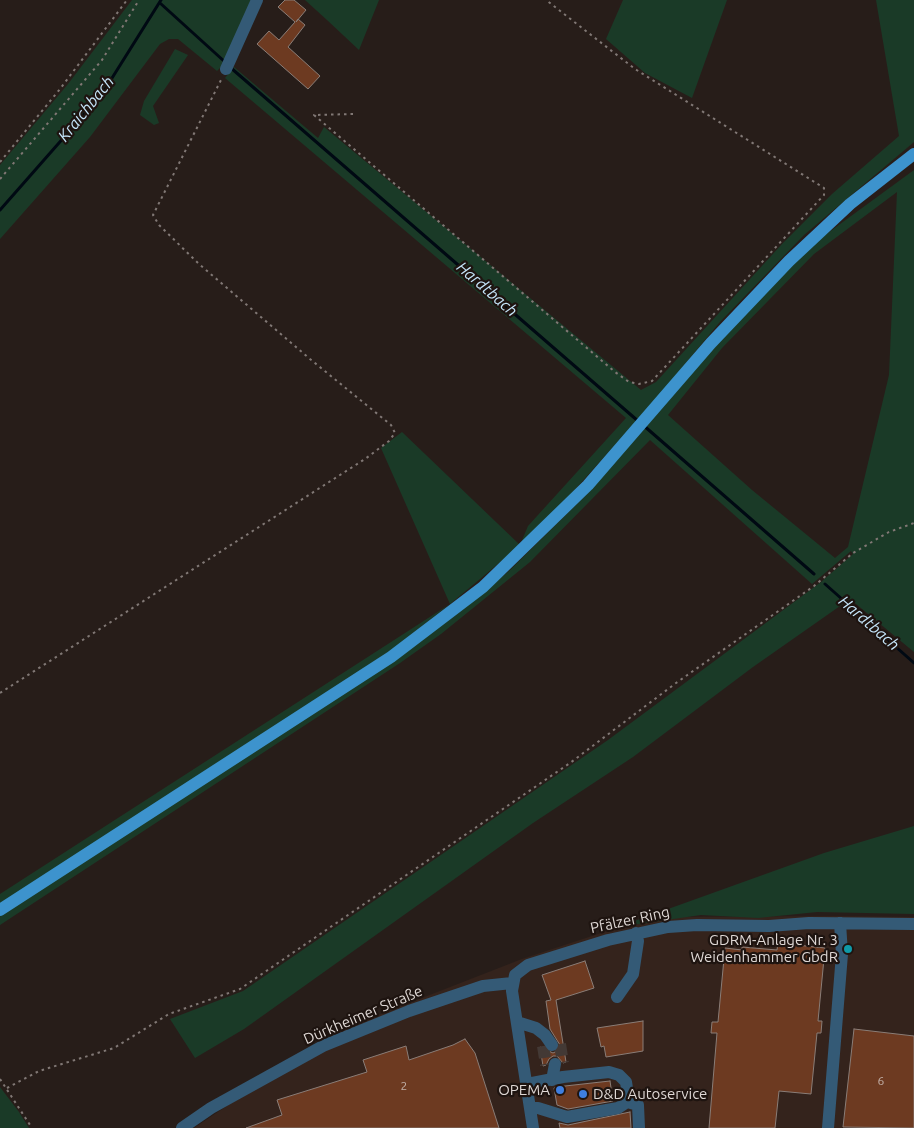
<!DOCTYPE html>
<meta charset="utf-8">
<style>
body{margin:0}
canvas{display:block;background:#271d19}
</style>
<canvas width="914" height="1128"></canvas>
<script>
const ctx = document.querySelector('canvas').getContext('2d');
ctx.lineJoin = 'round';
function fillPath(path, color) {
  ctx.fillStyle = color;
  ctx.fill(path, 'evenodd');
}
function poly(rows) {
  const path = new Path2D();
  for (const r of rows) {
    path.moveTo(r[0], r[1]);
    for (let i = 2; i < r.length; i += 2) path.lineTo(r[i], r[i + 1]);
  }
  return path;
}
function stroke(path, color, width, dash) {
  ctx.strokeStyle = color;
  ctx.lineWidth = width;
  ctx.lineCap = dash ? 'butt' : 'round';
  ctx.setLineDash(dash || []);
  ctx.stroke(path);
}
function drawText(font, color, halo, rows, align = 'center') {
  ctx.font = font + ' Ubuntu,sans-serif';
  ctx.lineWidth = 4.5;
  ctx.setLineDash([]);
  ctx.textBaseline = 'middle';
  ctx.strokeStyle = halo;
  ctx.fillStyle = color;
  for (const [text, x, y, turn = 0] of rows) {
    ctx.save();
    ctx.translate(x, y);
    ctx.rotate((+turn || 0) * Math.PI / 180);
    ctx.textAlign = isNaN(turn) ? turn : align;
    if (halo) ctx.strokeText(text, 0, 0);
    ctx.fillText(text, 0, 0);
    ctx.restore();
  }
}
const built = poly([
 [838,916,914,917,914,1128,194,1128,340,1030,522,959,650,917]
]);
const green = poly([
 [132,0,253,0,234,54,217,71,178,39,169,39,160,44,90,137,0,239,0,165,68,84],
 [305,0,379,0,359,50,327,20],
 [623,0,727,0,692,98,645,73,606,39],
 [876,0,914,0,914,142,804,235,719,323,655,400,553,514,520,545,486,574,450,604,390,651,0,904,0,894,450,604,381,448,402,432,520,545,528,526,626,418,225,78,234,67,318,138,324,127,641,390,656,382,782,244,832,194,899,136],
 [175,49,188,55,153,106,159,123,154,125,140,115,144,101],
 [914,170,914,652,850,599,753,667,633,757,533,823,244,1029,195,1058,170,1019,243,991,608,740,821,582,853,554,851,551,812,584,650,440,530,562,441,634,400,663,0,925,0,916,453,617,509,571,586,495,705,358,779,277,821,238],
 [897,192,889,375,848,547,835,558,752,490,668,415,722,348,814,254],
 [914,826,914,914,817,912,758,918,701,915,618,927,824,853],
 [0,1087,19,1112,29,1128,0,1128]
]);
const stream = poly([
 [160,3,225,62],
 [231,68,638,421],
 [0,210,102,94,161,0],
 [643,425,814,574],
 [825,584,914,663]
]);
const building = poly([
 [285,0,294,0,306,10,296,22,298,19,305,25,288,47,320,76,308,89,257,44,269,31,279,40,295,22,278,7,285,0],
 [778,943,825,948,818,1021,822,1021,821,1033,817,1033,811,1094,779,1091,775,1128,709,1128,717,1033,711,1033,712,1022,718,1022,725,948,742,950,742,947,777,950,778,943],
 [585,961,594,988,556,1000,566,1062,563,1063,557,1056,553,1056,549,1059,546,1065,543,1066,540,1047,553,1053,557,1051,560,1045,550,1029,546,1001,551,1000,542,975,585,961],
 [643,1021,643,1051,606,1057,604,1046,601,1047,597,1028,643,1021],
 [854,1029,914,1036,914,1128,843,1127,854,1029],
 [465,1039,475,1053,499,1128,246,1128,282,1115,277,1100,367,1072,363,1060,406,1046,409,1060,453,1045,465,1039],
 [610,1081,613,1101,568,1109,557,1105,554,1088,556,1087,610,1081],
 [630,1112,631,1128,560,1128,559,1123,568,1125,630,1112]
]);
const minorTunnel = poly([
 [560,1044,563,1063],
 [543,1046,546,1065]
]);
const path = poly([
 [353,114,314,115,615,372,629,382,639,384,652,381,824,195,824,188,635,69,546,0],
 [0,162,60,89,127,0],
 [0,179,102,60,139,0],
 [0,693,365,459,389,441,395,433,391,425,310,359,199,264,159,225,153,215,222,78],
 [0,1079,32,1128],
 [7,1088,39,1071,114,1048,169,1014,240,989,570,763,676,683,814,586,853,553,889,532,914,523]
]);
const minor = poly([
 [226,69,257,0],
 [617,997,633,974,638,941,636,933],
 [517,1022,536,1028,545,1035,552,1045],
 [552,1080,555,1064],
 [527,1084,563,1077,609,1072,619,1075,626,1082,628,1095,627,1102,618,1108,567,1117,538,1108,530,1108],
 [627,1102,638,1105,639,1128],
 [182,1128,211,1108,323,1046,409,1011,483,986,512,983],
 [533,1128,512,991,515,975,528,965,608,940,668,927,697,925,769,926,809,923,914,924],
 [828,1128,842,954,840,923]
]);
const major = poly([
 [0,910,391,657,483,587,588,485,711,343,789,261,850,204,914,154]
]);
const markers = [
 [848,949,5,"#0f9aa8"],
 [560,1090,5,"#3f7fe0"],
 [583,1094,5,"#3f7fe0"]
];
const numberNames = [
 ["6",881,1081],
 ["2",404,1086]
];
const streetNames = [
 ["Pfälzer Ring",630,920,-12],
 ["Dürkheimer Straße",363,1015,-23]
];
const poiNames = [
 ["GDRM-Anlage Nr. 3",838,940],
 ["Weidenhammer GbdR",838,957],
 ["OPEMA",550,1090],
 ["D&D Autoservice",593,1094,"left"]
];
const waterNames = [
 ["Kraichbach",86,109,-51],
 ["Hardtbach",487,289,41],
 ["Hardtbach",869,623,41]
];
fillPath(built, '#34231c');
fillPath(green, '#1a3a27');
stroke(stream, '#000913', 3);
fillPath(building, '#6d3a21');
stroke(building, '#8a7d77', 1);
stroke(minorTunnel, '#433935', 12, [12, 6]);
stroke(path, '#817875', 2, [2.5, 4]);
stroke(minor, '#345a76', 12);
stroke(major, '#3d93cd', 12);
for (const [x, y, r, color] of markers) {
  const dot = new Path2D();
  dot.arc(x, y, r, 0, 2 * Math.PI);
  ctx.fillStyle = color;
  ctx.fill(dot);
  stroke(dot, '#1e1410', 2);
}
drawText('12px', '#c2b0a8', null, numberNames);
drawText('15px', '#dfd8d5', '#1e1410', streetNames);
drawText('15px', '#dfd8d5', '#1e1410', poiNames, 'right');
drawText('italic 16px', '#c6e6fb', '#1e1410', waterNames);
</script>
